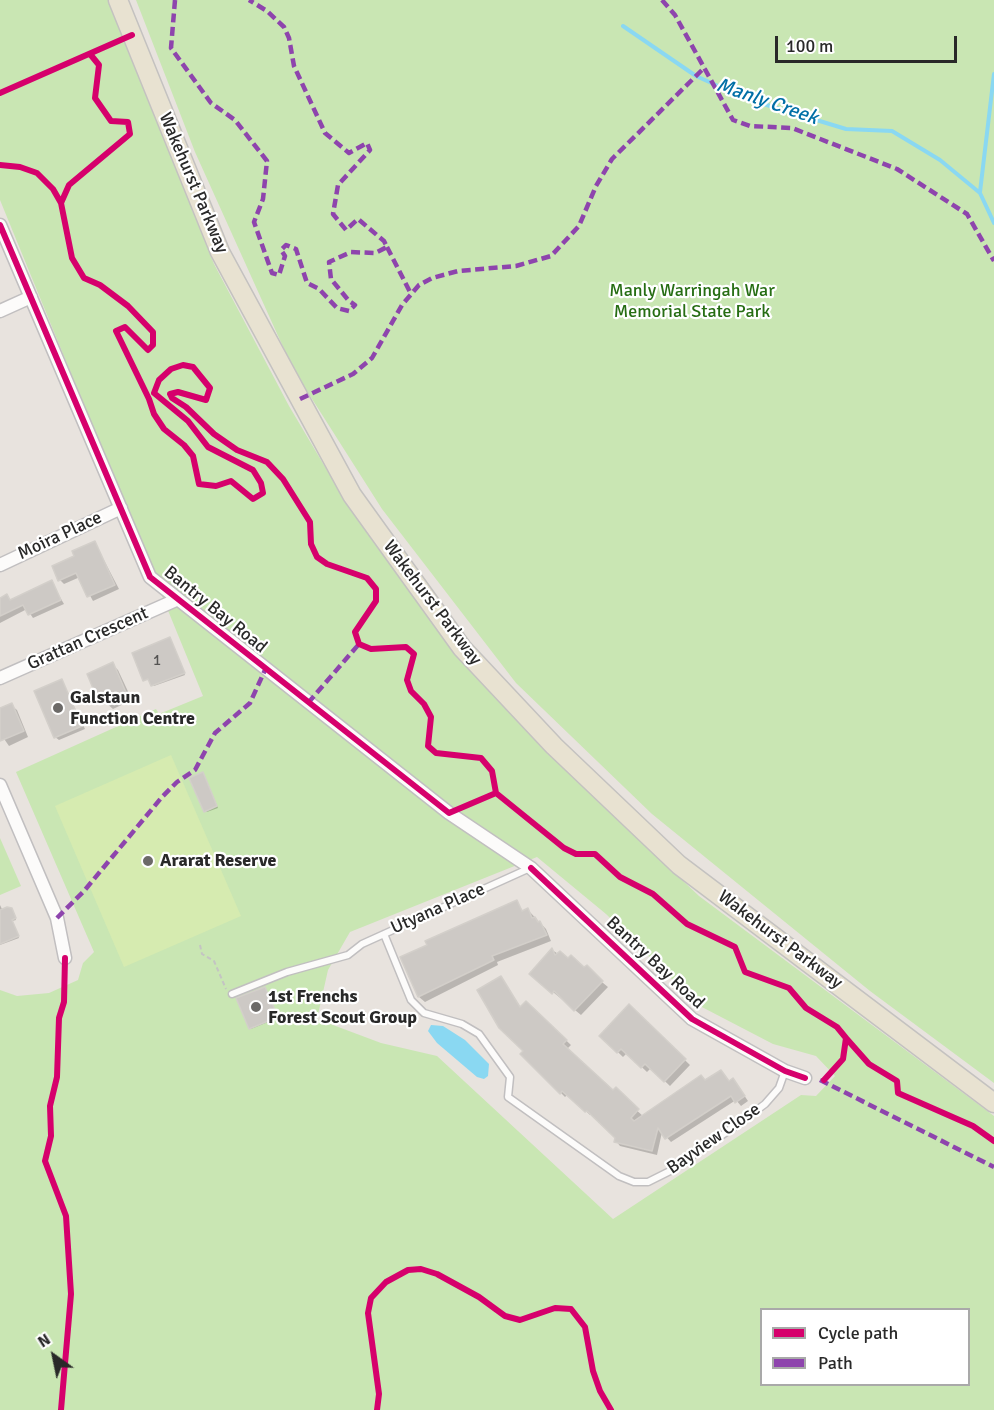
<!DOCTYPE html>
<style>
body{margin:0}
#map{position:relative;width:994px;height:1410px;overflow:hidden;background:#e8e3de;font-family:Signika,sans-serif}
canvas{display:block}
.legend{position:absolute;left:760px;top:1308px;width:210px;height:78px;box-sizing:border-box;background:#fff;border:2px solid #a9a9a9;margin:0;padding:8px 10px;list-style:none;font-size:18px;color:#292929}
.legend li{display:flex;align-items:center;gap:12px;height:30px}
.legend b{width:30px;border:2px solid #a9a9a9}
.north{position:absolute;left:24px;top:1326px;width:60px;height:60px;-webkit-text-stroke:4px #fff;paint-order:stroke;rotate:327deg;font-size:16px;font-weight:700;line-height:24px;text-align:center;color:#292929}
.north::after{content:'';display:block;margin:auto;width:21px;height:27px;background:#292929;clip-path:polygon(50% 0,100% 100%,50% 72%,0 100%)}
.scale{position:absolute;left:775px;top:36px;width:182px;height:27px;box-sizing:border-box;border:3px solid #292929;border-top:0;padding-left:8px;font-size:18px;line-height:21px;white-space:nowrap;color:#292929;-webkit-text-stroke:4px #fff;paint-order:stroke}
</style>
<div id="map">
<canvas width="994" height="1410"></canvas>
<ul class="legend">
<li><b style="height:8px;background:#d6006c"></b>Cycle path</li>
<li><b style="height:8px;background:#8e44ad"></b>Path</li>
</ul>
<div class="north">N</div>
<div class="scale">100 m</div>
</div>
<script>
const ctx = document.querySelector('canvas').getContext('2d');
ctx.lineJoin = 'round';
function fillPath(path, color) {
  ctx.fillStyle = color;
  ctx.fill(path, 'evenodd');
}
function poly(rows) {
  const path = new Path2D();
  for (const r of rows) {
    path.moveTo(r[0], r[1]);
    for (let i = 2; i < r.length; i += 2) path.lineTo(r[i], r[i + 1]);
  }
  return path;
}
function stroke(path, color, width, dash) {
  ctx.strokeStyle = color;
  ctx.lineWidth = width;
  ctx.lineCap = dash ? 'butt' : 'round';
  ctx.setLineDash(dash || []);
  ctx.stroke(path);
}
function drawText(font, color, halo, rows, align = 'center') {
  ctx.font = font + ' Signika,sans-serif';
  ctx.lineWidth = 4.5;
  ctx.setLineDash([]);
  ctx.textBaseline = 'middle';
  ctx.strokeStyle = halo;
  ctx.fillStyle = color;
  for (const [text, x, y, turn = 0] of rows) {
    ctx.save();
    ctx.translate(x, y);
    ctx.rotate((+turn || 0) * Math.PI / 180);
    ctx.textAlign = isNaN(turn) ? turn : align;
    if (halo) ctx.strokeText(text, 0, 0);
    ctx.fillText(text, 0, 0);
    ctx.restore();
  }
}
const green = poly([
 [0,0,108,0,214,264,289,406,350,509,461,658,562,766,699,896,994,1116,994,1410,0,1410,0,990,17,996,49,993,78,980,83,963,94,952,16,772,156,709,159,714,203,696,0,200],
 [537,857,606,914,698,1005,773,1044,816,1056,835,1076,816,1096,801,1095,613,1219,437,1056,381,1043,317,1019,328,970,350,932],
 [762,1310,968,1310,968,1384,762,1384],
 [136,0,994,0,994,1083,870,991,652,814,516,683,382,509,293,369,195,152],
 [0,838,21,886,0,895]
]);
const pitch = poly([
 [171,755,241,916,124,967,55,806]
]);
const water = poly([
 [431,1025,443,1026,465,1040,489,1064,488,1076,484,1079,477,1077,437,1043,428,1031]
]);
const shadow = poly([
 [95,543,119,589,93,601,80,577,64,584,60,580,76,557],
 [51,582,64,604,33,618,27,609,0,623,0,600,7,596,11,601],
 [171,641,185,675,154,686,150,680,144,680],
 [112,664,118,670,132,700,113,709,99,697],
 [62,681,85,729,59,740,55,737],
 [11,705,17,710,28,737,9,746,0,733,0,709],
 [204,775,218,808,207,812,205,811],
 [516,902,524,912,528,910,546,929,551,941,497,962,498,965,425,1002,419,997,402,957],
 [0,905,3,911,13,911,16,920,12,921,19,938,0,945],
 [552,950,568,960,571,957,608,987,581,1015,531,974],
 [501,978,521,1008,526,1003,571,1045,567,1049,643,1116,721,1072,730,1082,737,1085,748,1101,741,1106,736,1100,671,1142,662,1132,657,1155,620,1146,616,1141,617,1138,592,1114,590,1115,568,1094,565,1097,522,1054,525,1051],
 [266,990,278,1018,251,1029,250,1028],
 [629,1006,690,1065,670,1086,651,1068,647,1072,627,1053,623,1057,601,1036]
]);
const stream = poly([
 [623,26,696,76,747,99,846,129,892,131,940,160,980,193,994,223],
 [980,192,994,74]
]);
const building = poly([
 [95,541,115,585,87,597,76,573,58,581,52,566,74,556,72,551,95,541],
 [52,580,61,600,28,615,23,605,0,616,0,598,7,594,10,600,52,580],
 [170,637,185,673,151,686,148,679,143,681,132,653,170,637],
 [113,662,127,695,106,704,102,696,97,698,87,674,113,662],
 [62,679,82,726,54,738,34,691,62,679],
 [12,703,24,731,0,741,0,708,12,703],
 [203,772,217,806,204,812,189,778,203,772],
 [517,900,522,911,528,908,532,918,535,917,538,922,540,921,547,935,492,956,494,960,418,997,400,957,427,945,425,941,517,900],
 [7,907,12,908,16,918,12,920,19,936,0,944,0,910,7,907],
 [552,948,555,955,560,951,568,958,571,955,584,967,587,965,603,981,574,1011,554,991,552,994,529,974,552,948],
 [501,976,520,1007,526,1001,567,1040,563,1044,613,1090,616,1087,639,1109,631,1118,634,1121,701,1075,705,1080,721,1070,729,1081,733,1078,745,1096,735,1103,731,1096,665,1139,658,1128,652,1151,614,1142,615,1138,587,1111,585,1112,562,1091,560,1094,520,1054,523,1051,499,1028,477,990,501,976],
 [265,987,278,1017,249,1029,236,998,265,987],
 [629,1004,686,1059,664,1082,645,1064,641,1068,621,1049,617,1053,599,1036,629,1004]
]);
const path = poly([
 [200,945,202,954,214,961,226,989]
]);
const lane = poly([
 [384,934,411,1000,424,1013,462,1024,479,1034,510,1077,508,1097,619,1176,634,1182,648,1182,670,1171,741,1122,765,1104,779,1088,785,1071],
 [232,994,287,972,348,955,362,944,530,868]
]);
const street = poly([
 [0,225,150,577,449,813,531,868,692,1019,785,1071,805,1078],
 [0,311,31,297],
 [0,565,121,508],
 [0,678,176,600],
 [0,785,57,918,65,958]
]);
const primary = poly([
 [118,0,220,252,352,495,462,648,554,746,679,865,994,1103]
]);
const quiet = poly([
 [175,0,171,48,211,103,235,120,267,161,263,199,254,222,272,273,279,275,285,256,281,250,286,245,296,249,307,283,319,289,337,308,349,311,355,305,349,301,331,279,329,262,351,252,375,253,387,247,384,241,358,219,346,230,333,214,338,185,370,150,367,143,349,153,325,133,294,66,289,38,284,27,267,11,249,0],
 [662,0,675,15,733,120,750,126,792,128,897,169,967,214,994,261],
 [387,247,411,294],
 [300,399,353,374,372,358,402,305,419,285,432,278,458,271,516,266,551,256,579,226,596,186,612,159,705,67],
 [308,703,359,644],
 [57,918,84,891,162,797,177,782,195,770,215,733,250,703,265,670],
 [820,1080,994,1167]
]);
const cycleway = poly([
 [0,93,132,35],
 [0,165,20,167,37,173,53,189,61,203,72,258,84,278,100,285,128,306,153,332,153,345,148,350,125,327,116,331,149,399,154,414,164,429,184,445,193,456,199,484,216,486,231,481,253,499,263,493,261,483,253,470,208,447,188,421,154,393,159,380,171,369,183,365,193,367,210,388,206,400,178,392,170,394,172,398,186,407,214,434,237,450,267,462,283,479,310,522,311,544,317,557,327,564,367,578,376,589,376,601,355,632,359,644,371,649,406,647,414,654,407,680,411,691,424,704,431,717,428,746,436,753,481,758,492,771,496,793,564,848,576,854,595,854,620,877,653,894,687,924,735,947,745,972,789,988,806,1008,837,1027,846,1038,843,1059,824,1080],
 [61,203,69,185,130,134,128,122,111,121,95,98,99,65,90,54],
 [0,225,150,577,449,813,496,793],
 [531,868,692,1019,785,1071,805,1078],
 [846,1038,869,1064,897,1081,898,1093,973,1126,994,1141],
 [61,1410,71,1294,66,1216,45,1161,51,1136,50,1106,57,1077,59,1018,64,1002,65,958],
 [377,1410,379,1394,368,1313,371,1298,386,1282,408,1270,421,1269,437,1274,479,1297,505,1316,520,1320,555,1308,571,1309,585,1327,593,1371,600,1391,611,1410]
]);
const markers = [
 [58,708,6,"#6c6a68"],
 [148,861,6,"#6c6a68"],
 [256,1007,6,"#6c6a68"]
];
const numberNames = [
 ["1",157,661]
];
const streetNames = [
 ["Wakehurst Parkway",193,183,67],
 ["Moira Place",60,536,-25],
 ["Wakehurst Parkway",432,603,53],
 ["Bantry Bay Road",215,610,39],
 ["Grattan Crescent",88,639,-24],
 ["Utyana Place",438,909,-24],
 ["Wakehurst Parkway",780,940,37],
 ["Bantry Bay Road",655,963,43],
 ["Bayview Close",714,1139,-35]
];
const parkNames = [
 ["Manly Warringah War",692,291],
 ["Memorial State Park",692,312]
];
const poiNames = [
 ["Galstaun",70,698],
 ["Function Centre",70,719],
 ["Ararat Reserve",160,861],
 ["1st Frenchs",268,997],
 ["Forest Scout Group",268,1018]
];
const waterNames = [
 ["Manly Creek",767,102,19]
];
fillPath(green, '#c9e6b3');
fillPath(pitch, '#d6ebb0');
fillPath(water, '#8ad8f2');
fillPath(shadow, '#0003');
stroke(stream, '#8ad8f2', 4);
fillPath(building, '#cdc9c5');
stroke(building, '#d3cfca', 1.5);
stroke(lane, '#c1bfc0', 9);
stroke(street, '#c1bfc0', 15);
stroke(primary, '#c4c2c0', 21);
stroke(path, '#c4c4c3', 2, [4.5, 3]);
stroke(lane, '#fcfbfa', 6);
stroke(street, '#fcfbfa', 12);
stroke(primary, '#e8e2d1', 18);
stroke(quiet, '#8e44ad', 4.5, [9, 4.5]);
stroke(cycleway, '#d6006c', 6);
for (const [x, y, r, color] of markers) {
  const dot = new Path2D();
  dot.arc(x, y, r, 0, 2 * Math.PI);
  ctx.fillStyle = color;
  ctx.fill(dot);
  stroke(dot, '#fff', 2);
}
drawText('15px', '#545352', null, numberNames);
drawText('18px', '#292929', '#fff', streetNames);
drawText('18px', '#266d13', '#fff', parkNames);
drawText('bold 18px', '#292929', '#fff', poiNames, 'left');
drawText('italic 20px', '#006fa6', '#fff', waterNames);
</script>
